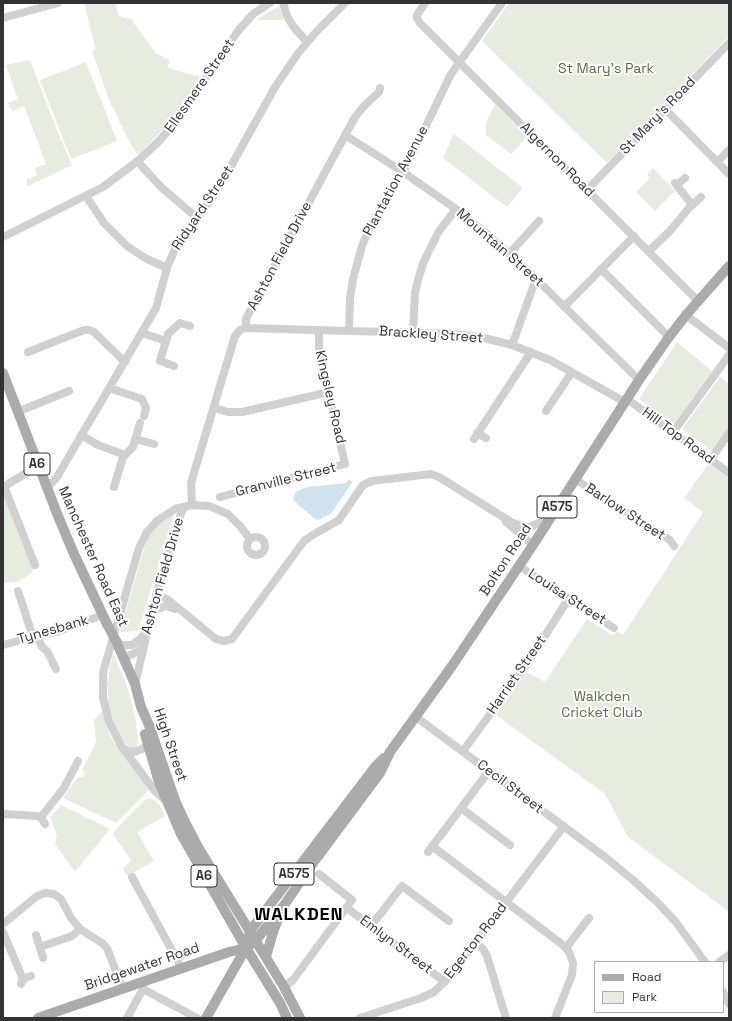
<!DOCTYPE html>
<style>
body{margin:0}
#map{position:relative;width:732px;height:1021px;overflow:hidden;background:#fff;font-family:"Space Grotesk",sans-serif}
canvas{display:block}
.frame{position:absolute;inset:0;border:4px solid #333;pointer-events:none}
.legend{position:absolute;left:594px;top:961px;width:130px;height:52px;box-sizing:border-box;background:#fff;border:1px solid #adadad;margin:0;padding:5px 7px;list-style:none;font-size:12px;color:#333}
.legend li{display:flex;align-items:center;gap:8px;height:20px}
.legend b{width:20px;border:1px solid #adadad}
</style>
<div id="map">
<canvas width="732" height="1021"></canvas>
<div class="frame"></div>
<ul class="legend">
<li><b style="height:5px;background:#ababab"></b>Road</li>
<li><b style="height:11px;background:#e6ecdf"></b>Park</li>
</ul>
</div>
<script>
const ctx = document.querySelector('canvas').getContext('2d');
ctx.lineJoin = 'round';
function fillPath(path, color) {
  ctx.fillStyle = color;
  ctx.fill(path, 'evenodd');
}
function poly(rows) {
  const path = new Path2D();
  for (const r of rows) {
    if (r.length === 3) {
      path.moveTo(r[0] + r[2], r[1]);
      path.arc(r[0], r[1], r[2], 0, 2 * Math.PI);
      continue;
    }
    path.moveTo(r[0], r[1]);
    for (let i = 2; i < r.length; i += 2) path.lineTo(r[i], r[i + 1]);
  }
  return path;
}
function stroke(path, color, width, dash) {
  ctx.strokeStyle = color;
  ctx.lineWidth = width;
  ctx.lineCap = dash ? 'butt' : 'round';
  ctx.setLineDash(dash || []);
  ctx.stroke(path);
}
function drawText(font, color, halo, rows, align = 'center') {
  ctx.font = font + ' "Space Grotesk",sans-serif';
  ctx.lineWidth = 4;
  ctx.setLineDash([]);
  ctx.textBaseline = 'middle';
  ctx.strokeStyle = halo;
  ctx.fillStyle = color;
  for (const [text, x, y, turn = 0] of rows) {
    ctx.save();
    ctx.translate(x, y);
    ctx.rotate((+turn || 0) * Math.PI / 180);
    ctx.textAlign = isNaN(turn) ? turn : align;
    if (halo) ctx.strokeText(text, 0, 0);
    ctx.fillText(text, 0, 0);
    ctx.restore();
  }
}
const green = poly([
 [84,3,115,3,119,16,134,20,133,22,156,53,170,61,167,68,201,77,172,120,138,155,130,143,109,100,92,51,96,49],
 [509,3,726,3,729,6,729,36,607,163,482,41],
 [279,6,284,20,257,20,262,16],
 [30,60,56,128,72,165,28,186,26,180,37,175,35,168,46,164,24,106,12,111,8,103,18,99,6,65],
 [86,62,117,141,71,159,40,80],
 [495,104,527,137,511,154,486,135,486,126,488,118],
 [454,134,523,188,507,207,443,158],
 [653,168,675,191,655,211,636,192,650,178,647,175],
 [677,342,712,371,674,424,639,399],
 [720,377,729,384,729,428,712,451,682,429],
 [709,463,729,479,729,907,727,910,628,837,605,794,496,715,526,672,545,682,587,619,613,636,617,632,623,635,667,568,703,512,684,498],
 [3,493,33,570,29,575,16,582,3,583],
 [174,514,138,631,121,632,120,630,146,542,149,536,159,524],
 [113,654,126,683,135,716,138,739,137,747,134,748,129,747,123,741,116,728,110,712,108,697,107,683],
 [102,712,110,736,149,790,116,823,63,798,77,778,82,777,85,774,82,770,96,742,94,720],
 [148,799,152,799,159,804,165,816,137,832,154,861,127,876,123,869,131,860,113,834,117,828,145,800],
 [61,805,110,829,75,872,55,844,57,835,50,817]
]);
const water = poly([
 [350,479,351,481,353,481,331,514,318,520,315,519,293,500,295,493,297,491,307,487,346,483]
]);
const minor = poly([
 [283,3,287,16,293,26,307,42],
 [425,3,417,15,417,18,420,23,698,301],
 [3,18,58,3],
 [665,109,729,174],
 [345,135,403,172,456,209,486,233,527,270,639,380],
 [138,162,161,187,197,218],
 [717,162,729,150],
 [675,183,692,205],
 [677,185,685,178],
 [587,190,729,43],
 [86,196,104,223,127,246,145,258,167,268],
 [3,237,103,187,139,160,160,140,174,124,238,31,253,14,270,3],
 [649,251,670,231,689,208,701,197],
 [509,254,539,221],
 [601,269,669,337],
 [564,307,634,236],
 [686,315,729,348],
 [246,328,455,334,480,337,512,345,550,360,625,402],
 [349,331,350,299,353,279,362,246,369,229,378,212,407,165,451,74,502,3],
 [413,332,415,293,419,277,424,261,439,231,456,209],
 [142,333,166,341],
 [512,345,536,279],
 [28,352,84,330,89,330,94,332,125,362],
 [174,366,160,361,168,334,180,323,190,326],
 [109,388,142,399,146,408,144,416],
 [627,399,729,473],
 [214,408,228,412,242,412,329,392],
 [546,411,572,372],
 [17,412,69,391],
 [674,431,729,355],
 [477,433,486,438],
 [81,435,98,445,125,455],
 [135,439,154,444],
 [474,439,531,352],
 [711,459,729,433],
 [575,479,670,540,674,546],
 [4,486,35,565],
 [3,487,38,466],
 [114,487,123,457,133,447,140,423],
 [47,488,57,477,156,308,167,268,177,244,216,193,275,87,299,52,317,31,345,3],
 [220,497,345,464,319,349,319,330],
 [192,505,191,483,235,336,240,330,246,328,246,319,249,313,355,117,364,106,379,92,380,88],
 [506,522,533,545],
 [256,546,9],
 [519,566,614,628],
 [18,591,33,637],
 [156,595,167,599,172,603,216,639,224,641,232,639,304,541,311,536,339,520,363,485,372,481,431,474,439,477,511,522,524,527,530,527,550,518],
 [152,611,166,606,175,609],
 [37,636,42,647,47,651,56,669],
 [116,641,122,645,132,645,140,639,147,631],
 [3,645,33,637,59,631,103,615],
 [124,658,137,652,144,646],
 [135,684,156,595,183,507],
 [416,717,605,857,633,880,657,902,675,921,705,962],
 [122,747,128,751,134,752,142,749,148,744],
 [463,751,527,664,569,598],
 [166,801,155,791,122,747,109,722,103,697,103,673,106,662,139,548,147,532,158,520,175,509,192,505,209,506,228,514,240,526,250,539],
 [461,808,510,845],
 [3,814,37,816,41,817,45,824],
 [41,817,64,788,78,761],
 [432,846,563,945,569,952,573,963,572,975,555,1018],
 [428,852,489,771],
 [132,877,182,969],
 [347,908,445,982],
 [3,924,37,896,45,893,54,894,61,899,71,918,80,929,102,943,107,948,123,989],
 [371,926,402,886,449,921],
 [3,932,23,979],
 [36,935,43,958],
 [475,942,483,949,487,956,506,1018],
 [40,947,72,936,80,929],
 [566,948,589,918],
 [719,962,729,955],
 [21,984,23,979,31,976],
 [284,987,293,980,352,900,319,874],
 [143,989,197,1018],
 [723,992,729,1004],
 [127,1018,143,989,142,985],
 [360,1018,421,998,434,992,451,975,564,826]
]);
const major = poly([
 [3,373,58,516,74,554,107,624],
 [116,641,135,684,141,707,149,725,176,803,184,820,198,847,284,987,300,1018],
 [145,734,159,782,181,834,246,948,280,1003,287,1018],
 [266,957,273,932,279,917],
 [38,1018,229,952,246,948,256,940,285,904,310,867,380,773,390,752,452,666,533,545,639,380,669,337,686,315,729,266],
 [206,1018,246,948,250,931,375,767,384,758]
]);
const majorBridge = poly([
 [107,624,116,641]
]);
const shields = [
 [37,464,26],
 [557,507,40],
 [294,874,40],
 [204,876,26]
];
const shieldNames = [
 ["A6",37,464],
 ["A575",557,507],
 ["A575",294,874],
 ["A6",204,876]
];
const parkNames = [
 ["St Mary's Park",606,69],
 ["Walkden",602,697],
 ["Cricket Club",602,713]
];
const streetNames = [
 ["Ellesmere Street",200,86,-55],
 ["St Mary's Road",658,116,-46],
 ["Algernon Road",557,160,45],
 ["Plantation Avenue",396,181,-62],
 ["Ridyard Street",203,208,-56],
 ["Mountain Street",500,248,41],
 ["Ashton Field Drive",280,256,-62],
 ["Brackley Street",431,335,4],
 ["Kingsley Road",330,397,77],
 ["Hill Top Road",678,436,36],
 ["Granville Street",286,480,-14],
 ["Barlow Street",625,512,33],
 ["Manchester Road East",93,557,66],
 ["Bolton Road",506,560,-57],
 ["Ashton Field Drive",163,576,-74],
 ["Louisa Street",567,597,33],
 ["Tynesbank",53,630,-16],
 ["Harriet Street",517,675,-55],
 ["High Street",170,745,71],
 ["Cecil Street",510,787,37],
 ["Egerton Road",476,941,-52],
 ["Emlyn Street",396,945,37],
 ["Bridgewater Road",142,967,-19]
];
const districtNames = [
 ["WALKDEN",299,915]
];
fillPath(green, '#e6ecdf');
fillPath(water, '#cfe2ee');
stroke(minor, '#d0d0d0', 8);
stroke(major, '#ababab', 10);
stroke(majorBridge, '#ababab', 10);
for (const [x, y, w] of shields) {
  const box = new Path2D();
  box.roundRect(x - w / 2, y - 11, w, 22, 3);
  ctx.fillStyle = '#fff';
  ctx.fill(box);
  stroke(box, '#333', 1);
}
drawText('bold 13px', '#333', null, shieldNames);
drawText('14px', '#56703f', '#fff', parkNames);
drawText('14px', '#333', '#fff', streetNames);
ctx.letterSpacing = '1px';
drawText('bold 18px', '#000', '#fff', districtNames);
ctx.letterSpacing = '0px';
</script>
